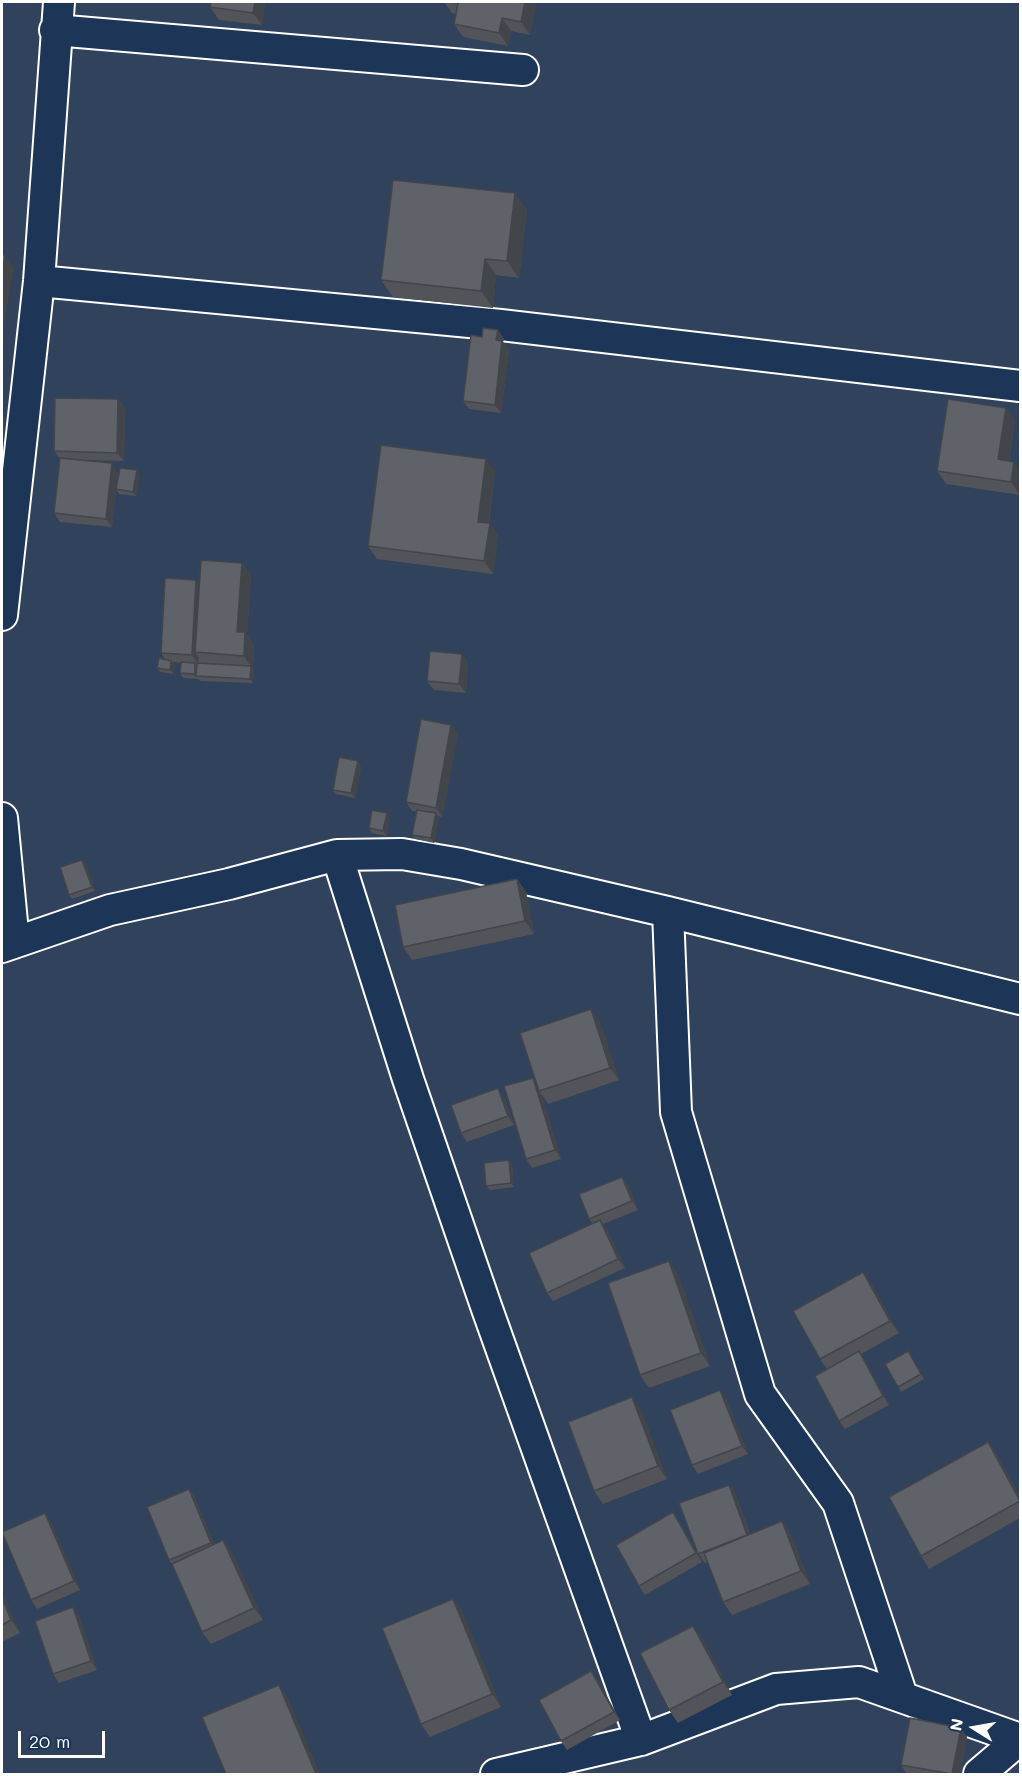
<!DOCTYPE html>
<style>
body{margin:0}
#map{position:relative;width:1022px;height:1776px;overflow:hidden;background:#31425c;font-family:Mali,sans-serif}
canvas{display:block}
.frame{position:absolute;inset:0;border:3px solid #fff;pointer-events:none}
.north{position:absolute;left:944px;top:1698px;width:60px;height:60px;-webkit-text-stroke:4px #1d3557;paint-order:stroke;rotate:281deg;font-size:16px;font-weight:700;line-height:24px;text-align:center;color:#fff}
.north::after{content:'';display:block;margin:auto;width:21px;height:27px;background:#fff;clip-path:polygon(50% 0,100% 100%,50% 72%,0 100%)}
.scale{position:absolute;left:18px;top:1731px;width:87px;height:27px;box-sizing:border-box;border:3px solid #fff;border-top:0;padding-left:8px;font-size:18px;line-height:21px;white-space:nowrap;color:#fff;-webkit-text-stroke:4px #1d3557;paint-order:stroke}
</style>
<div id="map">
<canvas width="1022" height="1776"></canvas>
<div class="frame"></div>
<div class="north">N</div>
<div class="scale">20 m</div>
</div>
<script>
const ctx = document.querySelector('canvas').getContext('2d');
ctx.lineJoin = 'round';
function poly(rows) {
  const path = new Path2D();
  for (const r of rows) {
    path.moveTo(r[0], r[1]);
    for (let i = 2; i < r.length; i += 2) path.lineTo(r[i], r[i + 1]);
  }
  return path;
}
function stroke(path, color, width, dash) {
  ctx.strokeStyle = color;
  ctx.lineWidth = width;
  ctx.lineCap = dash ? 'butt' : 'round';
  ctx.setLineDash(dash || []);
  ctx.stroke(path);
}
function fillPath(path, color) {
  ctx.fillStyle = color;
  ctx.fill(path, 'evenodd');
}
const street = poly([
 [55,30,523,70],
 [39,281,501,325,1020,386],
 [2,615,39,281,59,2],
 [2,818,14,943],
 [337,855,408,1079,486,1306,641,1740],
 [668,912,676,1112,760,1394,838,1503,902,1696],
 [2,947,110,910,229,884,337,855,402,854,461,864,668,912,1020,999],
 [496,1774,641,1740,776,1689,859,1682,1020,1739],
 [979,1774,1020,1739]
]);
const wall = poly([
 [211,2,265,2,262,25,219,20,210,7],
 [444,2,536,2,530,35,511,31,508,46,463,37,454,24,456,14,452,13],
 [527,209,519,278,496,275,493,308,393,297,381,280],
 [498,330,504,339,503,342,509,350,501,413,469,409,463,401,482,337],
 [118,399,125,408,124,461,82,460,118,472,116,488,140,475,136,496,119,494,116,489,112,527,60,522,54,513,60,459,54,451],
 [1006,408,1015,421,1009,461,1020,495,946,484,937,471],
 [495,471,489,523,498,536,493,574,377,559,368,546],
 [242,563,251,576,247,634,254,645,253,668,254,671,253,683,200,681,198,679,183,678,180,673,181,663,173,662,175,665,173,674,160,672,157,668,165,659,161,653,196,580,199,585],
 [462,654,468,662,466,693,434,690,427,681],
 [451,725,458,734,442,817,438,816,439,817,434,843,415,839,412,835,416,811,412,811,406,802],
 [361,766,355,798,336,794,333,790],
 [390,817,387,836,372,833,369,828],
 [86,864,95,891,72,899,69,895],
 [517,879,526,892,534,934,412,960,403,947],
 [600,1022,619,1080,548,1104,542,1095,561,1159,532,1168,526,1159,533,1078,536,1082],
 [504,1097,514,1125,467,1142,461,1133],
 [509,1160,512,1165,514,1187,490,1190,486,1186],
 [628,1185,638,1210,603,1224,607,1229,625,1268,553,1301,547,1293,593,1224,589,1219],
 [678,1274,710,1366,649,1388,640,1375],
 [872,1285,899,1333,861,1354,889,1405,845,1429,839,1421,827,1369,820,1359],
 [908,1351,924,1379,901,1392,898,1387],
 [726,1399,748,1454,698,1474,692,1465],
 [641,1410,667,1479,603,1504,594,1491],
 [988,1442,997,1455,1020,1497,1020,1518,929,1569,921,1556],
 [189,1489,195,1498,214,1544,223,1540,232,1552,263,1620,211,1644,202,1632,172,1565,169,1560],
 [735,1493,750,1534,791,1534,810,1584,732,1615,723,1602,708,1562,705,1563,698,1554],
 [679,1521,702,1562,645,1595,639,1586],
 [51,1522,80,1590,37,1609,31,1600],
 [2,1592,20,1633,2,1642],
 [453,1599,462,1611,501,1707,430,1737,421,1724],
 [73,1607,79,1616,97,1670,59,1683,53,1674],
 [702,1638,732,1695,678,1723,669,1710],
 [597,1679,620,1720,567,1750,561,1741],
 [961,1728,967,1737,960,1774,907,1774,901,1765]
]);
const shadedWall = poly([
 [255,2,265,2,262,25,253,13],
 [525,2,536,2,530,35,521,22],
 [502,18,511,31,508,46,499,33],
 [515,193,527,209,519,278,507,261],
 [5,255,14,268,3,330,2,327,2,277],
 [485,259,496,275,493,308,481,291],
 [498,330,504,339,503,342,509,350,501,413,495,405,496,340],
 [118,399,125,408,124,461,117,453],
 [1006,408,1015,421,1007,472,998,459],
 [486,459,495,471,487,535,478,522],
 [1014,462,1020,471,1020,495,1011,482],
 [112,463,118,472,112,527,106,519],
 [137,470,140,475,136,496,133,492],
 [490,523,498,536,493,574,484,561],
 [242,563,251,576,247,634,254,645,253,668,254,671,253,683,250,679,251,667,244,656,237,632],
 [196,580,202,589,195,652,199,658,198,664,192,655],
 [462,654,468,662,466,693,459,684],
 [171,661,175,665,173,674,170,670],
 [451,725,458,734,442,817,436,808],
 [358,761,361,766,355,798,351,793],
 [387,813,390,817,387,836,383,831],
 [436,813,439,817,434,843,431,838],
 [82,860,86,864,95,891,92,887],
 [517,879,526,892,534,934,525,921],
 [591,1009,600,1022,619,1080,610,1068],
 [533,1078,539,1087,539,1091,542,1095,561,1159,555,1150],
 [498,1088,504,1097,514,1125,508,1116],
 [509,1160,512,1165,514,1187,511,1183],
 [622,1177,628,1185,638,1210,632,1201],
 [600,1220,607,1229,625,1268,618,1259],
 [669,1261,678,1274,710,1366,701,1353],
 [863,1272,872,1285,899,1333,890,1321],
 [859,1351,865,1360,889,1405,883,1396],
 [720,1390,726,1399,748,1454,742,1446],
 [632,1397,641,1410,667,1479,658,1466],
 [988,1442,997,1455,1020,1497,1020,1501],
 [729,1485,735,1493,753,1545,747,1536],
 [189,1489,195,1498,217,1552,211,1543],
 [673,1512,679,1521,702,1562,696,1553],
 [45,1513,51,1522,80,1590,74,1581],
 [782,1521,791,1534,810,1584,801,1571],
 [223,1540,232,1552,263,1620,254,1608],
 [2,1592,20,1633,11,1620,2,1598],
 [453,1599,462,1611,501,1707,492,1694],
 [73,1607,79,1616,97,1670,91,1661],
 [693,1626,702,1638,732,1695,723,1682],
 [591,1671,597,1679,620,1720,614,1712],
 [279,1685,288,1698,320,1774,316,1774],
 [961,1728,967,1737,960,1774,952,1774]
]);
const building = poly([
 [211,2,255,2,253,13,210,7,211,2],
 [450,2,525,2,521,22,502,18,499,33,454,24,458,3,450,2],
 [393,180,515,193,507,261,485,259,481,291,381,280,393,180],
 [2,255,5,255,2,277,2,255],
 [483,328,498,330,496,340,502,341,495,405,463,401,471,335,482,337,483,328],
 [55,398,118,399,117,453,54,451,55,398],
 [948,399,1006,408,998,459,1014,462,1011,482,937,471,948,399],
 [381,445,486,459,478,522,490,523,484,561,368,546,381,445],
 [60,458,112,463,106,519,54,513,60,458],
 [120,468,137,470,133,492,116,489,120,468],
 [201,560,242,563,237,632,245,632,244,656,195,652,201,560],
 [165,578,196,580,192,655,161,653,165,578],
 [430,651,462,654,459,684,427,681,430,651],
 [159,658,171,661,170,670,157,668,159,658],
 [181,662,195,663,195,674,180,673,181,662],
 [197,663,251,666,250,679,196,676,197,663],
 [421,719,451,725,436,808,406,802,421,719],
 [339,757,358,761,351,793,333,790,339,757],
 [372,810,387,813,383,831,369,828,372,810],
 [417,810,436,813,431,838,412,835,417,810],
 [82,860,92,887,69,895,60,867,82,860],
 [517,879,525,921,403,947,395,905,517,879],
 [591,1009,610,1068,539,1091,520,1033,591,1009],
 [533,1078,555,1150,526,1159,504,1086,533,1078],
 [498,1088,508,1116,461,1133,451,1105,498,1088],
 [509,1160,511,1183,486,1186,484,1163,509,1160],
 [622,1177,632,1201,589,1219,579,1194,622,1177],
 [600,1220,618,1259,547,1293,529,1253,600,1220],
 [669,1261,701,1353,640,1375,608,1283,669,1261],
 [863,1272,890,1321,820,1359,793,1311,863,1272],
 [859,1351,883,1396,839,1421,815,1376,859,1351],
 [908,1351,921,1374,898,1387,885,1364,908,1351],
 [720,1390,742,1446,692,1465,670,1410,720,1390],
 [632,1397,658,1466,594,1491,568,1422,632,1397],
 [988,1442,1020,1501,921,1556,889,1497,988,1442],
 [729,1485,747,1535,698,1554,679,1503,729,1485],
 [189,1489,211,1543,169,1560,147,1507,189,1489],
 [673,1512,696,1553,639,1586,616,1545,673,1512],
 [45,1513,74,1581,31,1600,2,1532,45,1513],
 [782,1521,801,1571,723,1602,704,1553,782,1521],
 [223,1540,254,1608,202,1632,172,1564,223,1540],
 [2,1598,11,1620,2,1625,2,1598],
 [453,1599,492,1694,421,1724,382,1628,453,1599],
 [73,1607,91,1661,53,1674,35,1621,73,1607],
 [693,1626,723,1682,669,1710,640,1653,693,1626],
 [591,1671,614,1712,561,1741,539,1700,591,1671],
 [279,1685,316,1774,226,1774,202,1717,279,1685],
 [910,1718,961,1728,952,1774,901,1765,910,1718]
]);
stroke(street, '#fff', 34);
stroke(street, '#1d3557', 30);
fillPath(wall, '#52545a');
fillPath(shadedWall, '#42454a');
fillPath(building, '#5f6269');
stroke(building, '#42454a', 1.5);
</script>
